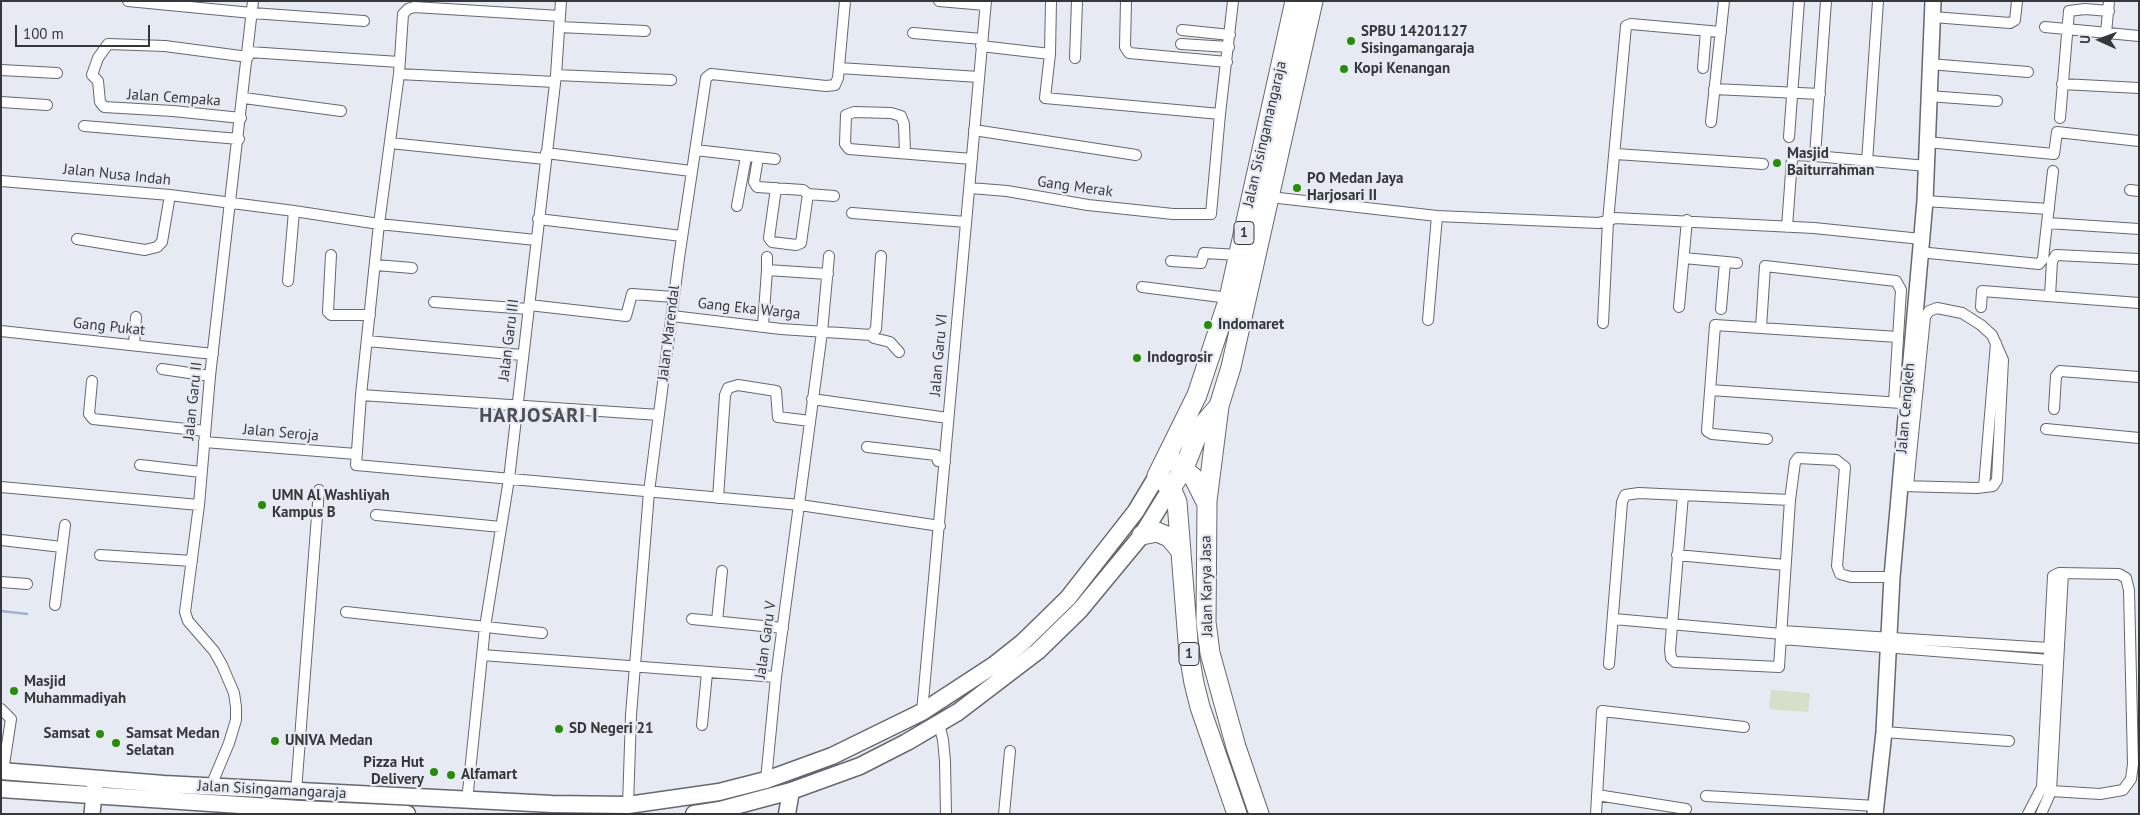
<!DOCTYPE html>
<style>
body{margin:0}
#map{position:relative;width:2140px;height:815px;overflow:hidden;background:#e6ebf3;font-family:"PT Sans",sans-serif}
canvas{display:block}
.frame{position:absolute;inset:0;border:2px solid #35373a;pointer-events:none}
.north{position:absolute;left:2075px;top:15px;width:50px;height:50px;-webkit-text-stroke:4px #e6ebf3;paint-order:stroke;rotate:272deg;font-size:14px;font-weight:700;line-height:20px;text-align:center;color:#35373a}
.north::after{content:'';display:block;margin:auto;width:18px;height:22px;background:#35373a;clip-path:polygon(50% 0,100% 100%,50% 72%,0 100%)}
.scale{position:absolute;left:15px;top:25px;width:135px;height:22px;box-sizing:border-box;border:2px solid #35373a;border-top:0;padding-left:6px;font-size:15px;line-height:18px;white-space:nowrap;color:#35373a;-webkit-text-stroke:4px #e6ebf3;paint-order:stroke}
</style>
<div id="map">
<canvas width="2140" height="815"></canvas>
<div class="frame"></div>
<div class="north">U</div>
<div class="scale">100 m</div>
</div>
<script>
const ctx = document.querySelector('canvas').getContext('2d');
ctx.lineJoin = 'round';
function fillPath(path, color) {
  ctx.fillStyle = color;
  ctx.fill(path, 'evenodd');
}
function poly(rows) {
  const path = new Path2D();
  for (const r of rows) {
    path.moveTo(r[0], r[1]);
    for (let i = 2; i < r.length; i += 2) path.lineTo(r[i], r[i + 1]);
  }
  return path;
}
function stroke(path, color, width, dash) {
  ctx.strokeStyle = color;
  ctx.lineWidth = width;
  ctx.lineCap = dash ? 'butt' : 'round';
  ctx.setLineDash(dash || []);
  ctx.stroke(path);
}
function drawText(font, color, halo, rows, align = 'center') {
  ctx.font = font + ' "PT Sans",sans-serif';
  ctx.lineWidth = 4.5;
  ctx.setLineDash([]);
  ctx.textBaseline = 'middle';
  ctx.strokeStyle = halo;
  ctx.fillStyle = color;
  for (const [text, x, y, turn = 0] of rows) {
    ctx.save();
    ctx.translate(x, y);
    ctx.rotate((+turn || 0) * Math.PI / 180);
    ctx.textAlign = isNaN(turn) ? turn : align;
    if (halo) ctx.strokeText(text, 0, 0);
    ctx.fillText(text, 0, 0);
    ctx.restore();
  }
}
const green = poly([
 [1771,690,1810,693,1808,712,1769,709]
]);
const stream = poly([
 [1,611,27,614]
]);
const street = poly([
 [128,1,252,13,364,21],
 [939,1,985,5],
 [1051,1,1050,54,1045,98,1220,114,1233,1],
 [1126,1,1125,47,1129,53,1227,62],
 [1826,1,1815,156,1927,166],
 [560,16,414,7,408,9,403,14,399,74,379,224,361,395,356,465,800,505,940,526],
 [1933,17,2010,23,2015,20,2017,1],
 [559,27,645,31],
 [2045,27,2139,36],
 [1182,30,1230,35],
 [913,33,982,39],
 [2106,33,2109,1],
 [1181,44,1229,47],
 [981,46,1050,54],
 [249,52,399,62],
 [1075,58,1077,1],
 [1929,64,2028,72],
 [839,68,979,77],
 [1703,68,1706,31],
 [1,70,57,73],
 [399,74,555,82],
 [556,75,671,80],
 [2062,84,2139,88],
 [1714,89,1820,94],
 [1928,96,1997,101],
 [244,98,341,111],
 [1,102,47,105],
 [241,118,173,111,104,107,100,102,98,81,92,75,98,58,108,44,165,46,248,57],
 [2060,118,2069,11,2085,9,2109,11],
 [1711,122,1724,1],
 [84,126,239,139],
 [974,130,1136,155],
 [1789,137,1799,1],
 [1927,142,2054,154,2057,132,2139,141],
 [390,143,545,159],
 [695,150,775,159],
 [546,153,691,171],
 [905,153,904,124,901,116,891,113,854,112,846,115,845,144,849,149,972,159],
 [1616,154,1763,164],
 [758,158,754,182,757,187,803,190,808,194,834,196],
 [1867,162,1878,1],
 [1,181,170,195,294,211,379,224,536,240],
 [776,188,769,238,772,242,796,245,801,243,808,194],
 [970,188,1007,191,1088,205,1173,214,1211,214,1220,114],
 [2130,190,2139,191],
 [1270,197,1437,216,1598,223,1608,221,1626,26,1631,24,1721,32],
 [1925,201,2049,209],
 [737,206,746,157],
 [852,213,966,222],
 [538,219,682,236],
 [2048,223,2139,229],
 [1787,227,1792,159,1796,155,1815,156],
 [77,239,145,250,157,247,162,242,170,195],
 [1919,252,2039,264,2043,259,2045,241,2053,171],
 [331,255,328,312,331,315,370,315],
 [1684,258,1737,263],
 [1171,261,1201,263,1204,253,1239,255],
 [376,265,412,268],
 [767,270,767,257],
 [288,281,294,211],
 [1142,287,1229,298],
 [2050,296,2052,261,2056,255,2139,259],
 [434,302,528,309],
 [529,305,626,316,632,294,674,297],
 [1679,307,1687,220],
 [1981,307,1982,291,2139,303],
 [1721,309,1725,262],
 [672,316,781,329,871,335,876,329,881,256],
 [1428,320,1437,216],
 [1603,323,1608,221,1615,218,1814,228,1921,239],
 [763,326,767,270,828,274],
 [1761,328,1765,266,1896,281,1901,290,1894,402],
 [1,331,213,354],
 [871,335,874,338,890,342,899,352],
 [367,341,522,355],
 [134,345,136,317],
 [162,369,210,376],
 [92,381,89,414,93,419,205,431],
 [1710,390,1901,403],
 [361,395,659,415],
 [812,399,948,418],
 [2054,409,2056,376,2060,371,2139,377],
 [2046,429,2139,438],
 [1767,439,1712,434,1707,431,1715,325,1898,337],
 [204,442,356,454],
 [867,447,936,455,938,461,945,462],
 [140,465,201,472],
 [1901,486,1977,488,1993,486,1997,480,2003,360,1992,335,1981,325,1962,313,1937,308,1929,311,1925,317,1911,455,1902,454],
 [1908,486,1911,455],
 [1,487,199,505],
 [1984,487,1996,343],
 [1683,495,1670,650,1671,658,1675,662,1779,667,1790,500,1795,462,1798,458,1836,460,1845,467,1837,566,1840,574,1851,577,1892,577],
 [718,498,725,395,728,388,738,385,776,391,778,417,810,421],
 [376,515,501,527],
 [1,540,62,547],
 [100,555,192,561],
 [1677,555,1785,565],
 [1,582,27,584],
 [55,605,65,525],
 [346,612,542,633],
 [692,619,783,628],
 [1614,619,1782,634],
 [717,621,722,571],
 [1782,631,2049,648],
 [1782,639,2049,660],
 [482,655,776,677],
 [1609,664,1622,502,1625,495,1639,493,1790,500],
 [1,709,11,719,3,771],
 [922,712,986,1],
 [939,724,943,740,945,761,946,814],
 [702,725,707,673],
 [1884,732,2009,741],
 [766,780,776,677,822,332,829,256],
 [211,786,229,743,236,720,236,707,234,693,222,665,214,651,188,621,185,612,199,505,210,376,253,1],
 [296,791,319,490],
 [1597,795,1686,809],
 [1706,796,1876,806],
 [467,801,485,627,509,479,556,75,561,1],
 [628,805,631,715,649,492,679,258,706,78,711,74,826,86,835,85,838,78,845,1],
 [1004,814,1010,751],
 [1596,814,1602,711,1744,727],
 [2028,814,2042,787,2053,576,2059,573,2119,574,2126,578,2129,590,2133,764,2131,779,2123,790,2100,794,2051,791,2042,787],
 [2041,814,2051,791,2063,573]
]);
const secondary = poly([
 [92,814,95,783],
 [1875,814,1884,732,1892,577,1925,201,1933,1]
]);
const primary = poly([
 [1,771,164,784,552,804,628,805,719,792,766,780,832,756,922,712,994,665,1023,642,1068,598,1136,511,1157,476],
 [1,789,300,809,407,814],
 [694,814,720,810,791,791,860,766,907,742,958,712,1038,651,1080,610,1142,535,1171,488],
 [787,814,791,791]
]);
const highway = poly([
 [1175,462,1194,478,1207,504,1206,622,1210,653,1236,747,1259,814],
 [1171,488,1184,468,1200,428,1219,406,1231,367,1313,1],
 [1207,501,1219,406],
 [1142,535,1157,532,1169,537,1181,551],
 [1237,814,1200,707,1194,683,1189,654,1177,502,1171,488,1157,476,1197,395,1229,298,1295,1]
]);
const markers = [
 [1351,41,5,"#288d06"],
 [1344,69,5,"#288d06"],
 [1777,163,5,"#288d06"],
 [1297,188,5,"#288d06"],
 [1208,325,5,"#288d06"],
 [1137,358,5,"#288d06"],
 [262,505,5,"#288d06"],
 [14,691,5,"#288d06"],
 [559,729,5,"#288d06"],
 [100,734,5,"#288d06"],
 [275,741,5,"#288d06"],
 [116,743,5,"#288d06"],
 [434,772,5,"#288d06"],
 [451,775,5,"#288d06"]
];
const shields = [
 [1244,233,20],
 [1189,654,20]
];
const shieldNames = [
 ["1",1244,233],
 ["1",1189,654]
];
const poiNames = [
 ["SPBU 14201127",1361,32],
 ["Sisingamangaraja",1361,49],
 ["Kopi Kenangan",1354,69],
 ["Masjid",1787,154],
 ["Baiturrahman",1787,171],
 ["PO Medan Jaya",1307,179],
 ["Harjosari II",1307,196],
 ["Indomaret",1218,325],
 ["Indogrosir",1147,358],
 ["UMN Al Washliyah",272,496],
 ["Kampus B",272,513],
 ["Masjid",24,682],
 ["Muhammadiyah",24,699],
 ["SD Negeri 21",569,729],
 ["Samsat",90,734,"right"],
 ["Samsat Medan",126,734],
 ["Selatan",126,751],
 ["UNIVA Medan",285,741],
 ["Pizza Hut",424,763,"right"],
 ["Delivery",424,780,"right"],
 ["Alfamart",461,775]
];
const streetNames = [
 ["Jalan Cempaka",174,98,4],
 ["Jalan Sisingamangaraja",1265,134,-77],
 ["Jalan Nusa Indah",117,175,6],
 ["Gang Merak",1075,187,8],
 ["Gang Eka Warga",749,309,6],
 ["Gang Pukat",109,327,6],
 ["Jalan Marendal",669,333,-83],
 ["Jalan Garu III",509,340,-83],
 ["Jalan Garu VI",939,355,-85],
 ["Jalan Garu II",193,401,-84],
 ["Jalan Cengkeh",1906,408,-85],
 ["Jalan Seroja",281,433,5],
 ["Jalan Karya Jasa",1207,586,-91],
 ["Jalan Garu V",766,640,-82],
 ["Jalan Sisingamangaraja",272,790,3]
];
const districtNames = [
 ["HARJOSARI I",539,416]
];
fillPath(green, '#d4e0c9');
stroke(stream, '#9eb3cf', 2.5);
stroke(street, '#65686f', 12);
stroke(secondary, '#65686f', 18);
stroke(primary, '#65686f', 19);
stroke(highway, '#65686f', 21);
stroke(street, '#fff', 10);
stroke(secondary, '#fff', 15);
stroke(primary, '#fff', 16);
stroke(highway, '#fff', 19);
for (const [x, y, r, color] of markers) {
  const dot = new Path2D();
  dot.arc(x, y, r, 0, 2 * Math.PI);
  ctx.fillStyle = color;
  ctx.fill(dot);
  stroke(dot, '#e6ebf3', 2);
}
for (const [x, y, w] of shields) {
  const box = new Path2D();
  box.roundRect(x - w / 2, y - 11.5, w, 23, 4);
  ctx.fillStyle = '#e6ebf3';
  ctx.fill(box);
  stroke(box, '#35373a', 1);
}
drawText('bold 14px', '#35373a', null, shieldNames);
drawText('bold 15px', '#35373a', '#e6ebf3', poiNames, 'left');
drawText('15px', '#35373a', '#e6ebf3', streetNames);
ctx.letterSpacing = '1px';
drawText('bold 20px', '#4b4e55', '#e6ebf3', districtNames);
ctx.letterSpacing = '0px';
</script>
